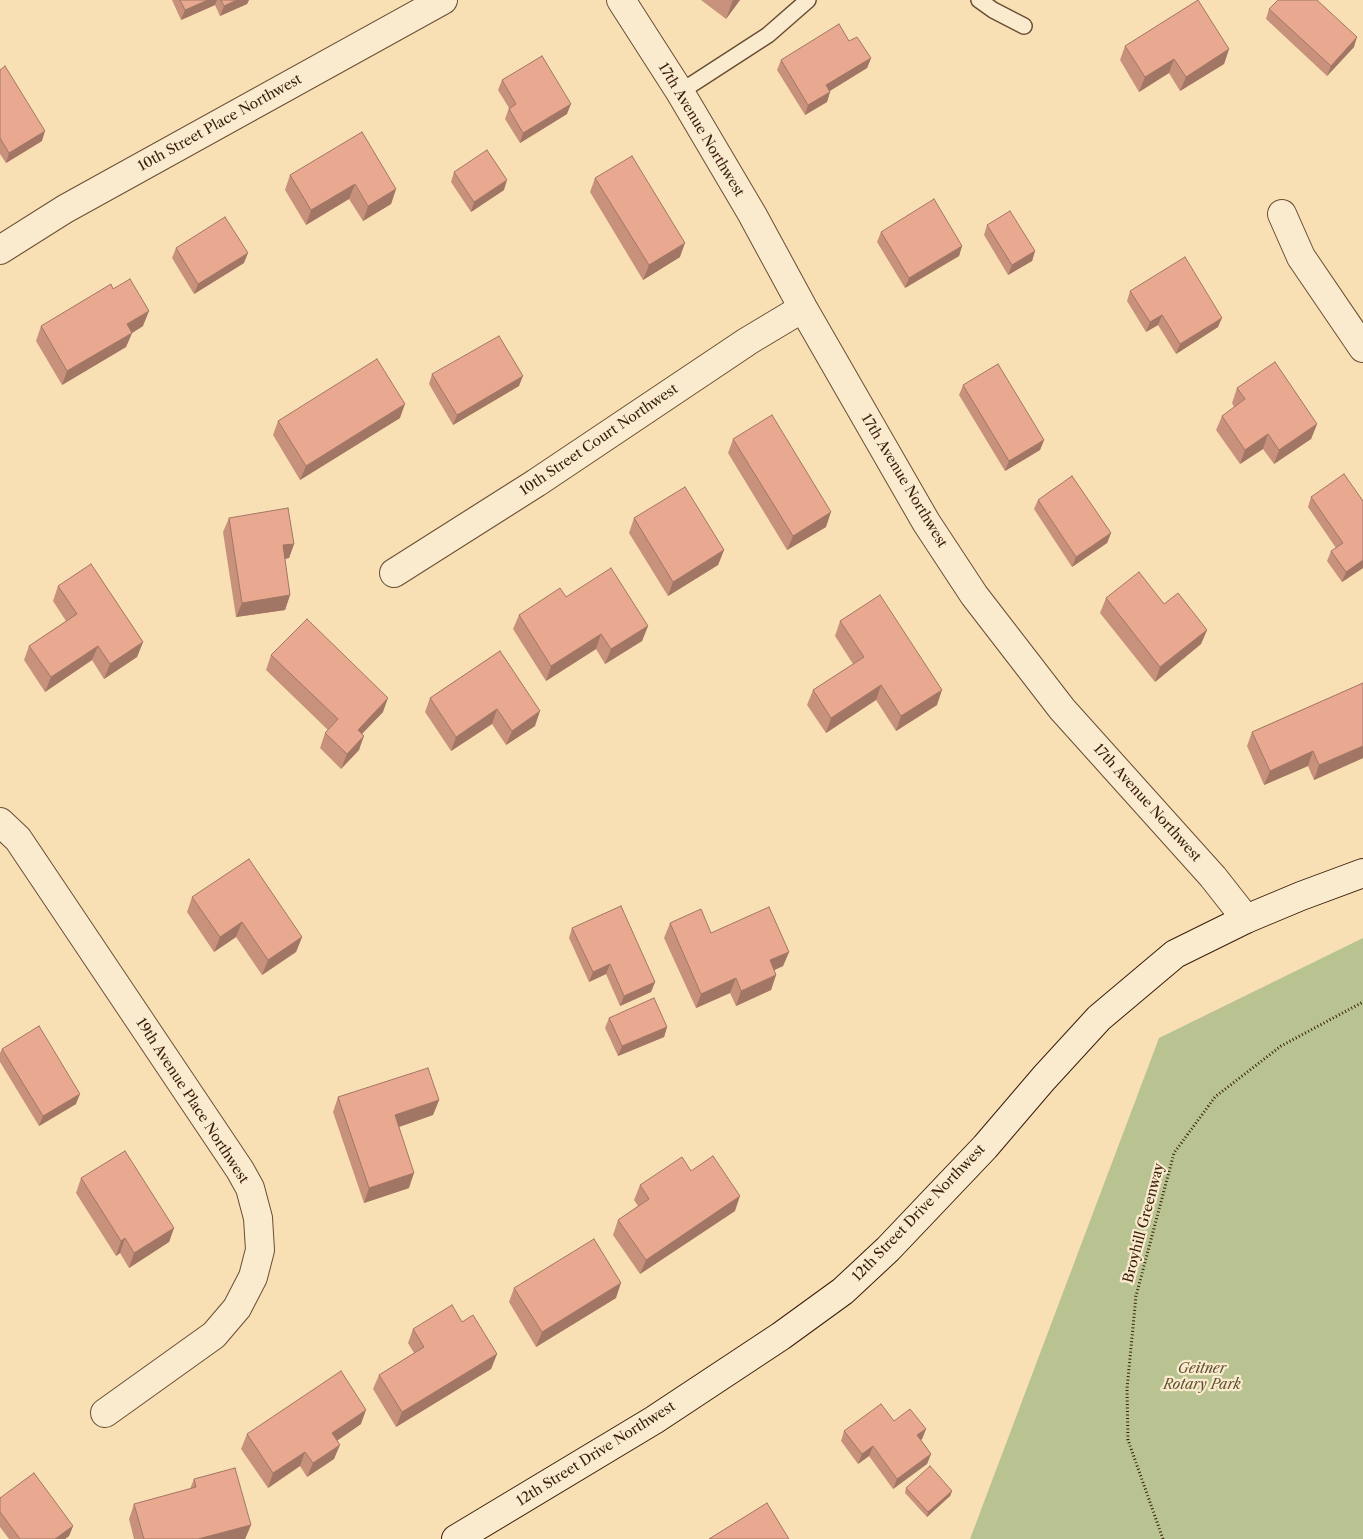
<!DOCTYPE html>
<style>
body{margin:0}
canvas{display:block;background:#f9e0b4}
</style>
<canvas width="1363" height="1539"></canvas>
<script>
const ctx = document.querySelector('canvas').getContext('2d');
ctx.lineJoin = 'round';
function fillPath(path, color) {
  ctx.fillStyle = color;
  ctx.fill(path, 'evenodd');
}
function poly(rows) {
  const path = new Path2D();
  for (const r of rows) {
    path.moveTo(r[0], r[1]);
    for (let i = 2; i < r.length; i += 2) path.lineTo(r[i], r[i + 1]);
  }
  return path;
}
function stroke(path, color, width, dash) {
  ctx.strokeStyle = color;
  ctx.lineWidth = width;
  ctx.lineCap = dash ? 'butt' : 'round';
  ctx.setLineDash(dash || []);
  ctx.stroke(path);
}
function drawText(font, color, halo, rows, align = 'center') {
  ctx.font = font + ' "Libre Caslon Text",serif';
  ctx.lineWidth = 4.5;
  ctx.setLineDash([]);
  ctx.textBaseline = 'middle';
  ctx.strokeStyle = halo;
  ctx.fillStyle = color;
  for (const [text, x, y, turn = 0] of rows) {
    ctx.save();
    ctx.translate(x, y);
    ctx.rotate((+turn || 0) * Math.PI / 180);
    ctx.textAlign = isNaN(turn) ? turn : align;
    if (halo) ctx.strokeText(text, 0, 0);
    ctx.fillText(text, 0, 0);
    ctx.restore();
  }
}
const green = poly([
 [1363,938,1363,1539,970,1539,1159,1038]
]);
const path = poly([
 [1163,1539,1128,1440,1127,1389,1136,1296,1174,1153,1215,1097,1281,1046,1363,1002]
]);
const lane = poly([
 [979,0,993,10,1024,26],
 [680,92,768,35,808,0]
]);
const street = poly([
 [621,0,680,92,752,214,803,308,926,522,974,595,1062,709,1213,877,1246,919],
 [1282,214,1301,257,1363,348],
 [0,250,65,209,443,0],
 [394,573,536,483,748,341,803,308],
 [0,822,18,839,240,1170,250,1188,258,1218,260,1250,253,1277,237,1308,214,1335,105,1413]
]);
const secondary = poly([
 [456,1539,654,1420,781,1336,843,1291,888,1249,985,1147,1044,1078,1099,1018,1175,954,1246,919,1301,896,1363,873]
]);
const wall = poly([
 [172,0,249,0,247,4,220,16,215,5,181,20],
 [701,0,740,0,726,19],
 [1269,9,1354,47,1327,76,1266,19],
 [1125,46,1229,49,1224,64,1180,91,1169,73,1139,92,1120,60],
 [871,58,867,68,830,91,830,92,827,102,805,115,777,70,781,60],
 [0,70,42,141,6,163,0,154],
 [502,80,567,114,520,143,505,119,509,108,498,90],
 [454,172,504,190,471,212,451,182],
 [290,175,396,189,391,204,363,221,349,199,306,225,285,190],
 [595,178,680,257,643,280,590,192],
 [987,225,1035,251,1032,261,1008,275,984,235],
 [881,232,962,246,959,256,905,288,877,242],
 [176,248,244,263,194,294,172,258],
 [113,289,143,326,132,333,126,347,62,385,36,341,41,326],
 [1130,291,1218,327,1176,354,1158,325,1146,332,1127,301],
 [432,374,519,386,453,425,429,384],
 [963,385,1044,440,1040,450,1005,471,959,395],
 [1237,388,1317,424,1311,439,1274,464,1263,449,1240,464,1216,430,1222,416,1234,407,1232,403],
 [400,418,300,480,273,435,278,421],
 [733,439,826,527,787,550,728,453],
 [1311,497,1363,568,1342,582,1327,561,1331,551,1336,548,1308,507],
 [1038,500,1111,533,1107,543,1072,567,1034,509],
 [229,518,294,544,289,558,285,559,290,595,285,610,236,617,223,532],
 [634,518,724,550,718,565,668,596,629,533],
 [58,586,143,642,137,657,104,679,92,660,45,692,24,660,29,646,66,621,53,601],
 [566,597,648,626,642,641,605,664,596,649,546,681,513,629,519,615],
 [1106,598,1164,604,1207,630,1201,644,1155,682,1100,613],
 [840,621,937,705,896,731,876,700,826,733,807,705,813,690,853,664,835,636],
 [500,651,535,726,506,745,492,724,451,751,425,712,430,698],
 [271,655,383,712,362,734,359,750,341,769,320,748,325,733,328,730,266,670],
 [1363,683,1363,758,1314,780,1308,766,1264,785,1247,746,1252,732],
 [192,897,302,937,296,952,262,975,236,937,214,952,187,912],
 [670,923,711,933,789,952,783,966,774,970,776,975,771,990,736,1006,730,993,696,1008,664,938],
 [572,928,655,982,651,992,620,1006,606,974,589,982,569,938],
 [609,1018,667,1027,664,1037,618,1056,605,1028],
 [2,1049,76,1104,39,1126,0,1062,0,1053],
 [338,1097,439,1100,433,1115,399,1127,409,1188,364,1203,333,1112],
 [691,1171,735,1211,640,1274,613,1235,618,1220,638,1206,634,1200,640,1185],
 [81,1178,174,1228,169,1242,129,1268,120,1253,116,1256,76,1193],
 [514,1288,616,1298,536,1347,509,1302],
 [462,1322,497,1354,491,1369,396,1427,373,1389,379,1375,414,1353,408,1343,413,1329],
 [894,1421,926,1429,922,1439,921,1440,931,1454,927,1464,893,1489,869,1456,858,1464,841,1441,844,1431],
 [361,1424,337,1441,334,1459,307,1477,300,1466,268,1488,241,1449,247,1434],
 [194,1479,251,1525,245,1539,134,1539,129,1519,134,1504,190,1489],
 [906,1488,952,1491,950,1496,927,1517,905,1493],
 [0,1498,73,1526,69,1536,65,1539,9,1539,0,1527]
]);
const shadedWall = poly([
 [208,0,217,0,215,5,181,20,185,10],
 [237,0,249,0,247,4,220,16,224,6],
 [733,0,740,0,726,19],
 [1357,37,1354,47,1327,76,1331,66],
 [1229,49,1224,64,1180,91,1186,77],
 [871,58,867,68,823,95,826,85],
 [1174,59,1169,73,1139,92,1145,77],
 [830,92,827,102,805,115,808,105],
 [571,104,567,114,520,143,523,133],
 [45,131,42,141,6,163,9,153],
 [507,180,504,190,471,212,474,202],
 [355,184,349,199,306,225,311,210],
 [396,189,391,204,363,221,368,206],
 [685,243,680,257,643,280,649,265],
 [962,246,959,256,905,288,909,278],
 [1035,251,1032,261,1008,275,1012,265],
 [248,253,244,263,194,294,198,284],
 [149,311,143,326,132,333,126,347,62,385,67,371,127,324],
 [1162,315,1158,325,1146,332,1150,322],
 [1222,318,1218,327,1176,354,1180,344],
 [523,376,519,386,453,425,457,415],
 [405,404,400,418,300,480,306,466],
 [1317,424,1311,439,1274,464,1279,450],
 [1268,434,1263,449,1240,464,1245,450],
 [1044,440,1040,450,1005,471,1009,461],
 [831,512,826,527,787,550,793,536],
 [1111,533,1107,543,1072,567,1076,557],
 [294,544,289,558,278,560,283,545],
 [724,550,718,565,668,596,673,582],
 [1363,560,1363,568,1342,582,1346,572],
 [290,595,285,610,236,617,242,603],
 [648,626,642,641,605,664,611,649],
 [1207,630,1201,644,1155,682,1160,667],
 [601,634,596,649,546,681,551,666],
 [143,642,137,657,104,679,110,664],
 [98,646,92,660,45,692,51,677],
 [881,685,876,700,826,733,831,718],
 [942,690,937,705,896,731,901,716],
 [388,698,383,712,352,744,358,730],
 [497,709,492,724,451,751,456,737],
 [540,711,535,726,506,745,512,731],
 [364,736,359,750,341,769,347,754],
 [1363,746,1363,758,1314,780,1319,765],
 [1313,751,1308,766,1264,785,1270,771],
 [242,922,236,937,214,952,220,937],
 [302,937,296,952,262,975,268,960],
 [789,952,783,966,764,975,770,960],
 [610,964,606,974,589,982,593,972],
 [776,975,771,990,736,1006,741,991],
 [736,978,730,993,696,1008,701,994],
 [655,982,651,992,620,1006,624,996],
 [667,1027,664,1037,618,1056,622,1046],
 [80,1094,76,1104,39,1126,43,1116],
 [439,1100,433,1115,390,1130,395,1115],
 [414,1173,409,1188,364,1203,369,1188],
 [740,1196,735,1211,640,1274,646,1260],
 [174,1228,169,1242,129,1268,134,1253],
 [125,1238,120,1253,116,1256,121,1241],
 [621,1283,616,1298,536,1347,542,1332],
 [497,1354,491,1369,396,1427,402,1412],
 [366,1410,361,1424,326,1448,332,1433],
 [926,1429,922,1439,914,1445,917,1435],
 [340,1445,334,1459,307,1477,313,1463],
 [873,1446,869,1456,858,1464,862,1454],
 [305,1452,300,1466,268,1488,273,1473],
 [931,1454,927,1464,893,1489,897,1479],
 [952,1491,950,1496,927,1517,928,1512],
 [251,1525,245,1539,198,1539],
 [73,1526,69,1536,65,1539,55,1539]
]);
const building = poly([
 [180,0,208,0,185,10,180,0],
 [221,0,237,0,224,6,221,0],
 [1198,0,1229,49,1186,77,1174,59,1145,77,1125,46,1198,0],
 [1278,0,1317,0,1357,37,1331,66,1269,9,1278,0],
 [839,24,849,41,857,37,871,58,826,85,830,92,808,105,781,60,839,24],
 [542,56,571,104,523,133,509,109,516,104,502,80,542,56],
 [5,66,45,131,9,153,0,138,0,70,5,66],
 [362,132,396,189,368,206,355,184,311,210,290,175,362,132],
 [487,150,507,180,474,202,454,172,487,150],
 [632,156,685,243,649,265,595,178,632,156],
 [934,199,962,246,909,278,881,232,934,199],
 [1010,211,1035,251,1012,265,987,225,1010,211],
 [225,217,248,253,198,284,176,248,225,217],
 [1185,257,1222,318,1180,344,1162,315,1150,322,1130,291,1185,257],
 [130,279,149,311,127,324,132,333,67,371,41,326,111,284,113,289,130,279],
 [499,336,523,376,457,415,432,374,499,336],
 [377,359,405,404,306,466,278,421,377,359],
 [1275,362,1317,424,1279,450,1268,434,1245,450,1222,416,1245,399,1237,388,1275,362],
 [998,364,1044,440,1009,461,963,385,998,364],
 [772,415,831,512,793,536,733,439,772,415],
 [1344,474,1363,501,1363,560,1346,572,1331,551,1343,543,1311,497,1344,474],
 [1072,476,1111,533,1076,557,1038,500,1072,476],
 [685,487,724,550,673,582,634,518,685,487],
 [288,508,294,544,283,545,290,595,242,603,229,518,288,508],
 [91,564,143,642,110,664,98,646,51,677,29,646,77,614,58,586,91,564],
 [611,568,648,626,611,649,601,634,551,666,519,615,560,588,566,597,611,568],
 [1139,572,1164,604,1178,593,1207,630,1160,667,1106,598,1139,572],
 [880,595,942,690,901,716,881,685,831,718,813,690,864,657,840,621,880,595],
 [307,619,388,698,358,730,364,736,347,754,325,733,338,719,271,655,307,619],
 [500,651,540,711,512,731,497,709,456,737,430,698,500,651],
 [1363,683,1363,746,1319,765,1313,751,1270,771,1252,732,1363,683],
 [249,859,302,937,268,960,242,922,220,937,192,897,249,859],
 [621,906,655,982,624,996,610,964,593,972,572,928,621,906],
 [769,907,789,952,770,960,776,975,741,991,736,978,701,994,670,923,701,909,711,933,769,907],
 [654,998,667,1027,622,1046,609,1018,654,998],
 [39,1026,80,1094,43,1116,2,1049,39,1026],
 [428,1068,439,1100,395,1115,414,1173,369,1188,338,1097,428,1068],
 [125,1151,174,1228,134,1253,125,1238,121,1241,81,1178,125,1151],
 [713,1156,740,1196,646,1260,618,1220,649,1199,640,1185,682,1157,691,1171,713,1156],
 [594,1239,621,1283,542,1332,514,1288,594,1239],
 [452,1305,462,1322,473,1315,497,1354,402,1412,379,1375,424,1347,413,1329,452,1305],
 [341,1371,366,1410,332,1433,340,1445,313,1463,305,1452,273,1473,247,1434,341,1371],
 [881,1404,894,1421,910,1409,926,1429,917,1435,931,1454,897,1479,873,1446,862,1454,844,1431,881,1404],
 [930,1466,952,1491,928,1512,906,1488,930,1466],
 [235,1468,251,1525,198,1539,144,1539,134,1504,196,1487,194,1479,235,1468],
 [34,1473,73,1526,55,1539,20,1539,0,1512,0,1498,34,1473],
 [767,1503,789,1539,709,1539,767,1503]
]);
const streetNames = [
 ["10th Street Place Northwest",220,123,-29],
 ["17th Avenue Northwest",701,130,59],
 ["10th Street Court Northwest",599,440,-34],
 ["17th Avenue Northwest",904,481,59],
 ["17th Avenue Northwest",1147,803,48],
 ["19th Avenue Place Northwest",192,1101,57],
 ["12th Street Drive Northwest",919,1213,-46],
 ["Broyhill Greenway",1144,1223,-75],
 ["12th Street Drive Northwest",596,1454,-32]
];
const parkNames = [
 ["Geitner",1202,1369],
 ["Rotary Park",1202,1385]
];
fillPath(green, '#b9c391');
stroke(lane, '#684e34', 18);
stroke(street, '#684e34', 30);
stroke(secondary, '#381e0a', 30);
stroke(path, '#381e0a', 3, [1, 2.5]);
stroke(lane, '#fbebce', 15);
stroke(street, '#fbebce', 28);
stroke(secondary, '#fbebce', 28);
fillPath(wall, '#c8917c');
fillPath(shadedWall, '#a27665');
fillPath(building, '#e8a990');
stroke(building, '#a27665', 1);
drawText('14px', '#381e0a', '#fbebce', streetNames);
drawText('italic 14px', '#5f5032', '#fbebce', parkNames);
</script>
